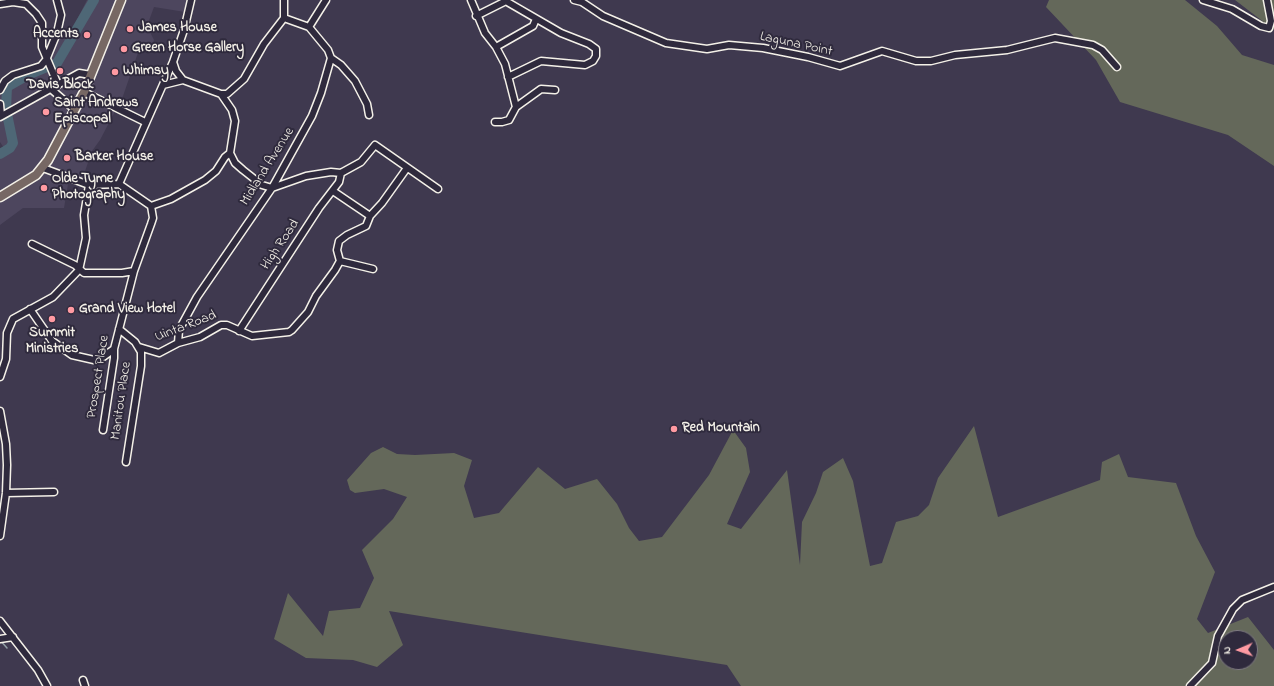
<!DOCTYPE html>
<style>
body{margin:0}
#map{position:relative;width:1274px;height:686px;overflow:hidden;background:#3f394f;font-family:"Indie Flower",sans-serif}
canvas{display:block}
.north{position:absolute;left:1218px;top:630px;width:40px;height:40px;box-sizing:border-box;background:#2f2a3d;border:1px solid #7e7a81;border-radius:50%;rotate:268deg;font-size:11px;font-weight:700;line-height:16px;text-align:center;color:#f4f1e8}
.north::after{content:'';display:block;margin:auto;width:14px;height:18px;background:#ff9aa2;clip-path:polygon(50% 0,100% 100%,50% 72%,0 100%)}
</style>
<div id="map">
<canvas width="1274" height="686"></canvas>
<div class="north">N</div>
</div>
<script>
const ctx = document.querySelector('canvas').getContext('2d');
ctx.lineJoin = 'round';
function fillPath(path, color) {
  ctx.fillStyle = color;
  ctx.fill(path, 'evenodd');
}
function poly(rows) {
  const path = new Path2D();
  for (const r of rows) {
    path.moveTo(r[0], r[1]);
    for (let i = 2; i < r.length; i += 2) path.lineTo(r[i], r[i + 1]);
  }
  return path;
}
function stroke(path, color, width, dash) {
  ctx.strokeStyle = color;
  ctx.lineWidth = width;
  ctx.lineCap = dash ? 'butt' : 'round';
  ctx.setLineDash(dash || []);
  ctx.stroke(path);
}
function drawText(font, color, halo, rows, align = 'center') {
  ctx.font = font + ' "Indie Flower",sans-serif';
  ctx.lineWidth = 4;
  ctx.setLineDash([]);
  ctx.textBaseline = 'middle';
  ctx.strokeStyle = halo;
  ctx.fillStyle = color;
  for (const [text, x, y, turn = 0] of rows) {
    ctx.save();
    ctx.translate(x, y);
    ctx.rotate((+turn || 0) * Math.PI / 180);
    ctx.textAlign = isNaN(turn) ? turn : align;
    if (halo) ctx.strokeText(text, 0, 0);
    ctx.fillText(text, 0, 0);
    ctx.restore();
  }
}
const built = poly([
 [87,0,187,0,185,12,154,7,147,26,154,40,151,48,140,47,123,96,100,140,92,151,83,177,68,184,64,208,23,208,0,225,0,150,4,148,0,142,0,87,5,81,41,65,57,33,71,31]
]);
const green = poly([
 [1049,0,1185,0,1217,26,1242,55,1274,65,1274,166,1228,135,1120,102,1096,60,1046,7],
 [1235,0,1274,0,1274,30],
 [974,426,998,517,1100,480,1102,462,1119,454,1128,477,1176,483,1196,536,1215,572,1197,619,1208,633,1248,617,1274,650,1274,686,741,686,727,665,389,611,403,645,377,667,353,660,306,658,274,639,288,593,323,636,329,611,360,608,374,578,362,550,393,519,407,497,384,489,355,493,350,490,347,480,371,453,383,447,397,454,415,455,454,453,472,460,464,486,474,518,499,513,538,467,565,489,597,479,617,504,629,528,639,541,662,537,709,475,733,430,746,448,750,472,727,524,741,529,787,470,800,565,802,522,816,493,823,472,843,458,853,481,870,566,882,563,896,522,918,516,929,505,938,478],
 [1226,638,1250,638,1250,662,1226,662]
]);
const stream = poly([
 [0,640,7,648]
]);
const river = poly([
 [0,154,10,148,13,143,6,109,7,87,28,75,57,63,94,0]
]);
const minor = poly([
 [471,0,485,33,496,47,505,64,516,107,509,120,502,122,495,122],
 [504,0,561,33,589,44,596,49,596,56,593,61,585,65,541,61,508,77],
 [574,0,582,2,603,16,666,43,707,49,729,45,763,48,808,57,840,66,882,51,916,61,931,61,955,55,1007,50,1055,38,1093,45,1102,50,1117,67],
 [1203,0,1232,9,1261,26,1269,28,1271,21,1267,0],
 [0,4,13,2,26,4,36,14,42,23,42,47,58,85],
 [476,16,506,1],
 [284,18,309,27],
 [309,27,326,0],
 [496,47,533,26,536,19],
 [331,58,341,65,355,81,367,104,369,115],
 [173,62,176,71,183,80],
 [163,85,183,80,221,94],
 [51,89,75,110],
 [0,90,5,81,13,75,41,66,46,60,57,33,61,15,57,0],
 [84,92,145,122],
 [0,104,1,116],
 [516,107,541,89,555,90],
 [0,117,79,73,91,75],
 [230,153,235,163,243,170,262,185,272,188,306,176,331,172,341,173,361,162,375,145,438,189],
 [43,168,89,185,119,184,151,206],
 [119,184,173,62,184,30,191,0],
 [333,191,370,216],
 [151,206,171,199,205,180,216,171,225,157,230,153,235,121,232,110,221,94,227,94,244,79,264,44,284,18,284,0],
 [32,244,75,265,84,273,122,273,134,271],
 [340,261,373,269],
 [30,309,52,341,72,355,94,360,103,357,114,349],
 [119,329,135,342,141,352,141,366,126,462],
 [239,331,319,208,339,182,341,173],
 [178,343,179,330,197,297,272,188,312,116,321,93,331,58,328,50,309,27],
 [139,347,159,353,178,343,200,337,221,325,227,325,252,336,289,332,292,330,308,312,316,296,335,270,340,261,337,250,339,241,347,235,366,226,370,216,382,203,407,168],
 [0,377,6,359,7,333,13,319,53,297,79,270,86,238,84,215,89,185],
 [0,411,6,444,7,465,6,493,0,536],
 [103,430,114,358,114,349,134,271,151,224,153,218,151,206],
 [6,493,54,492],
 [0,621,38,670,47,686],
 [0,639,13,637],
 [83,680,85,686],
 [1190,686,1212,663,1218,636,1233,609,1242,600,1274,587]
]);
const major = poly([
 [0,197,36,175,48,160,84,92,121,0]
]);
const markers = [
 [130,29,4,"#ff9aa2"],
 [87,35,4,"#ff9aa2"],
 [124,49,4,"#ff9aa2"],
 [60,71,4,"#ff9aa2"],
 [115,72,4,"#ff9aa2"],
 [46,112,4,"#ff9aa2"],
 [67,158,4,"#ff9aa2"],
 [44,188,4,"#ff9aa2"],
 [71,310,4,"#ff9aa2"],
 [52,319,4,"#ff9aa2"],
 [674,429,4,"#ff9aa2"]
];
const poiNames = [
 ["James House",138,29],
 ["Accents",79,35,"right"],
 ["Green Horse Gallery",132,49],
 ["Whimsy",123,72],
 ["Davis Block",60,86,"center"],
 ["Saint Andrews",54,104],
 ["Episcopal",54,120],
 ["Barker House",75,158],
 ["Olde Tyme",52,180],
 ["Photography",52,196],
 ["Grand View Hotel",79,310],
 ["Summit",52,334,"center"],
 ["Ministries",52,350,"center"],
 ["Red Mountain",682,429]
];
const streetNames = [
 ["Laguna Point",796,45,12],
 ["Midland Avenue",268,167,-58],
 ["High Road",281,245,-56],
 ["Uinta Road",186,327,-21],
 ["Prospect Place",99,377,-81],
 ["Manitou Place",122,401,-82]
];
fillPath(built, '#4d465e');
fillPath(green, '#64685a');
stroke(stream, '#909ea4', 1.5);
stroke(river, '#4e6776', 10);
stroke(minor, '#f4f1e8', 9);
stroke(major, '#f4f1e8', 11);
stroke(minor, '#2f2a3d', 6);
stroke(major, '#776864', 8);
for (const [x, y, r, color] of markers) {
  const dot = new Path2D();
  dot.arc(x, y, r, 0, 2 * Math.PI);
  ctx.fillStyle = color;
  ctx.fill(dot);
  stroke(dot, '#2f2a3d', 1.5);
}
drawText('bold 14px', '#f4f1e8', '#2f2a3d', poiNames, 'left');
drawText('14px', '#f4f1e8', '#2f2a3d', streetNames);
</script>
